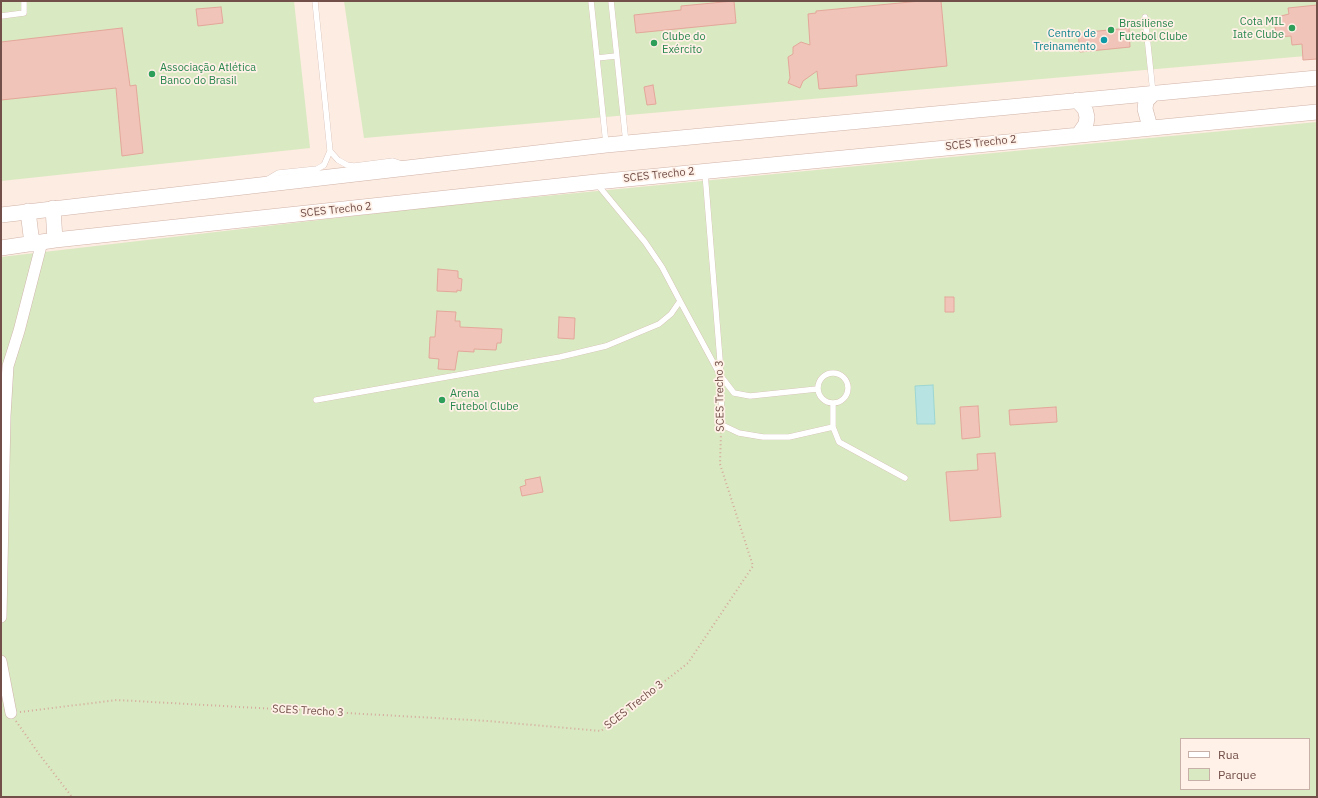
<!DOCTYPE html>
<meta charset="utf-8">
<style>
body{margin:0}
#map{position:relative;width:1318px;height:798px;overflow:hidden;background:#fcece1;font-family:"IBM Plex Sans",sans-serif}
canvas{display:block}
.frame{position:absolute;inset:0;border:2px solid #724f49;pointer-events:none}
.legend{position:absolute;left:1180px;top:738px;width:130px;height:52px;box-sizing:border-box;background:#fff1e7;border:1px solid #c7b0a8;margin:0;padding:5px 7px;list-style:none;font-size:12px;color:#724f49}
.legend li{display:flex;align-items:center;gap:8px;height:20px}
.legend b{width:20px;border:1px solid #c7b0a8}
</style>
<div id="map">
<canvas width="1318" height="798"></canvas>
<div class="frame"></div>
<ul class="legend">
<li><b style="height:5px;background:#fff"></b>Rua</li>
<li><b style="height:11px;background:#d9e9c1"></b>Parque</li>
</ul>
</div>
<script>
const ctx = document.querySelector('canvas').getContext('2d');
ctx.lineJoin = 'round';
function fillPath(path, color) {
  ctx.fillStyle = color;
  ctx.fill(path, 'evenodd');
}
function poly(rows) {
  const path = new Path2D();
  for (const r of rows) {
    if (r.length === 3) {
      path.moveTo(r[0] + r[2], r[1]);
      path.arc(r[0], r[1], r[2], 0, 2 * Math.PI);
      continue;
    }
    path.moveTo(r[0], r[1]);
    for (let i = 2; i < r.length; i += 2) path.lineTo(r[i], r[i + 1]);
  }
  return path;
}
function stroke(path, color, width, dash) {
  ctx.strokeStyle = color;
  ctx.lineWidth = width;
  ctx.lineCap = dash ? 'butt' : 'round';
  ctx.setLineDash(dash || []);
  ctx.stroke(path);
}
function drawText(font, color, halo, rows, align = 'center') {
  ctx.font = font + ' "IBM Plex Sans",sans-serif';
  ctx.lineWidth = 3.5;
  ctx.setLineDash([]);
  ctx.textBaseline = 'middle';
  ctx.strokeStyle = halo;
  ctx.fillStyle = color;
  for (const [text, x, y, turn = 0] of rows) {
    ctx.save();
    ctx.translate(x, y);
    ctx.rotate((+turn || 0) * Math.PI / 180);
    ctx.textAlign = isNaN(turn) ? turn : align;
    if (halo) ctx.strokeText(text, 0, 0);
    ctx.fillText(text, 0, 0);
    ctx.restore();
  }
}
const green = poly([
 [1,1,294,1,310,148,1,181],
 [344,1,1317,1,1317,55,364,138],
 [1317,122,1317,797,1,797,1,257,431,207],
 [1181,739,1309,739,1309,789,1181,789]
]);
const water = poly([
 [933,385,935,424,917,424,915,386,933,385]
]);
const building = poly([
 [734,1,736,23,636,33,634,15,681,10,681,6,734,1],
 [921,1,941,1,947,66,856,75,857,86,819,89,817,71,803,81,800,88,788,83,790,78,788,57,793,54,793,47,801,42,810,45,808,14,816,13,816,11,921,1],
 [1317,5,1317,59,1303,60,1302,44,1292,45,1291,36,1277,37,1273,18,1289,14,1288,8,1317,5],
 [221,7,223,23,198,26,196,9,221,7],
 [122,28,130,86,136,85,143,153,122,156,116,88,1,100,1,42,122,28],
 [1129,28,1130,47,1080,52,1078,33,1129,28],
 [653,85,656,104,647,105,644,87,653,85],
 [438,269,458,271,458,278,462,279,461,291,457,290,457,292,437,291,438,269],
 [945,297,954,297,954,312,945,312,945,297],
 [437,311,456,312,455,321,460,321,460,327,502,329,501,343,497,343,496,350,474,349,474,352,458,351,455,370,438,369,439,359,429,358,430,337,435,337,437,311],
 [559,317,575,318,574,339,558,338,559,317],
 [978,406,980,437,962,439,960,407,978,406],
 [1056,407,1057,422,1010,425,1009,410,1056,407],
 [995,453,1001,517,950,521,946,472,978,470,977,454,995,453],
 [540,477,543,492,522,496,520,487,526,485,525,480,540,477]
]);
const path = poly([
 [20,712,117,700,488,721,601,731,688,663,753,566,720,464,721,433],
 [16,721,39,754,72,797]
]);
const lane = poly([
 [591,1,606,144],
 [611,1,626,143],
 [1,16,24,13,24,1],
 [1145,17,1153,93],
 [597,58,616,56],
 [330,151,338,160,347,165,354,166,393,161,402,164],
 [705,173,720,360,722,425,739,433,763,437,789,437,833,427],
 [268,179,278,173,317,169,324,165,330,151,315,1],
 [680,301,720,375,734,393,750,396,817,389],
 [833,388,15],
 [316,400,560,357,606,346,659,324,671,314,680,301,662,267,645,242,597,184],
 [833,403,833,427,839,442,905,478]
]);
const street = poly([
 [1,617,5,416,8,366,19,331,42,242],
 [1,661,11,713]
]);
const secondary = poly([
 [1077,100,1085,109,1087,117,1086,124,1079,134],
 [1150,127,1145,109,1146,101,1153,94],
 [53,208,55,240],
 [28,211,32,244],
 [1,215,606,145,1317,78],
 [1,248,55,240,596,182,1317,112]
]);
const markers = [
 [1292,28,4,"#2e9e5b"],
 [1111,30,4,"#2e9e5b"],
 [1104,40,4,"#0f9aa8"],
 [654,43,4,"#2e9e5b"],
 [152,74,4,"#2e9e5b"],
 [442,400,4,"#2e9e5b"]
];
const leisureNames = [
 ["Cota MIL",1284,22,"right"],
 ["Iate Clube",1284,35,"right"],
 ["Brasiliense",1119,24],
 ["Futebol Clube",1119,37],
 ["Clube do",662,37],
 ["Exército",662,50],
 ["Associação Atlética",160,68],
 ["Banco do Brasil",160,81],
 ["Arena",450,394],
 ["Futebol Clube",450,407]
];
const cultureNames = [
 ["Centro de",1096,34],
 ["Treinamento",1096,47]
];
const streetNames = [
 ["SCES Trecho 2",981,143,-6],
 ["SCES Trecho 2",659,175,-6],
 ["SCES Trecho 2",336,210,-6],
 ["SCES Trecho 3",720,396,-91],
 ["SCES Trecho 3",634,705,-38],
 ["SCES Trecho 3",308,711,3]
];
fillPath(green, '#d9e9c1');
fillPath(water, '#b7e4e2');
stroke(water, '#9dd6d3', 1);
fillPath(building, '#f1c4ba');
stroke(building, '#e3a79a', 1);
stroke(lane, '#cfb4ac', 6);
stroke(street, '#cfb4ac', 12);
stroke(secondary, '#d1b3a9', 16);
stroke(path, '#d5a89d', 2, [1, 3]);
stroke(lane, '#fff', 5.5);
stroke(street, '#fff', 11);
stroke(secondary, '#fff', 15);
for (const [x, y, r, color] of markers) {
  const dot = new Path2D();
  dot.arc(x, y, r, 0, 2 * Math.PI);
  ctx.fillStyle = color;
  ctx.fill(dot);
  stroke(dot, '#fff1e7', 1.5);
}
drawText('11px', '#27864d', '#fff1e7', leisureNames, 'left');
drawText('11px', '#0d838f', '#fff1e7', cultureNames, 'right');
drawText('11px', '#724f49', '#fff1e7', streetNames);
</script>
